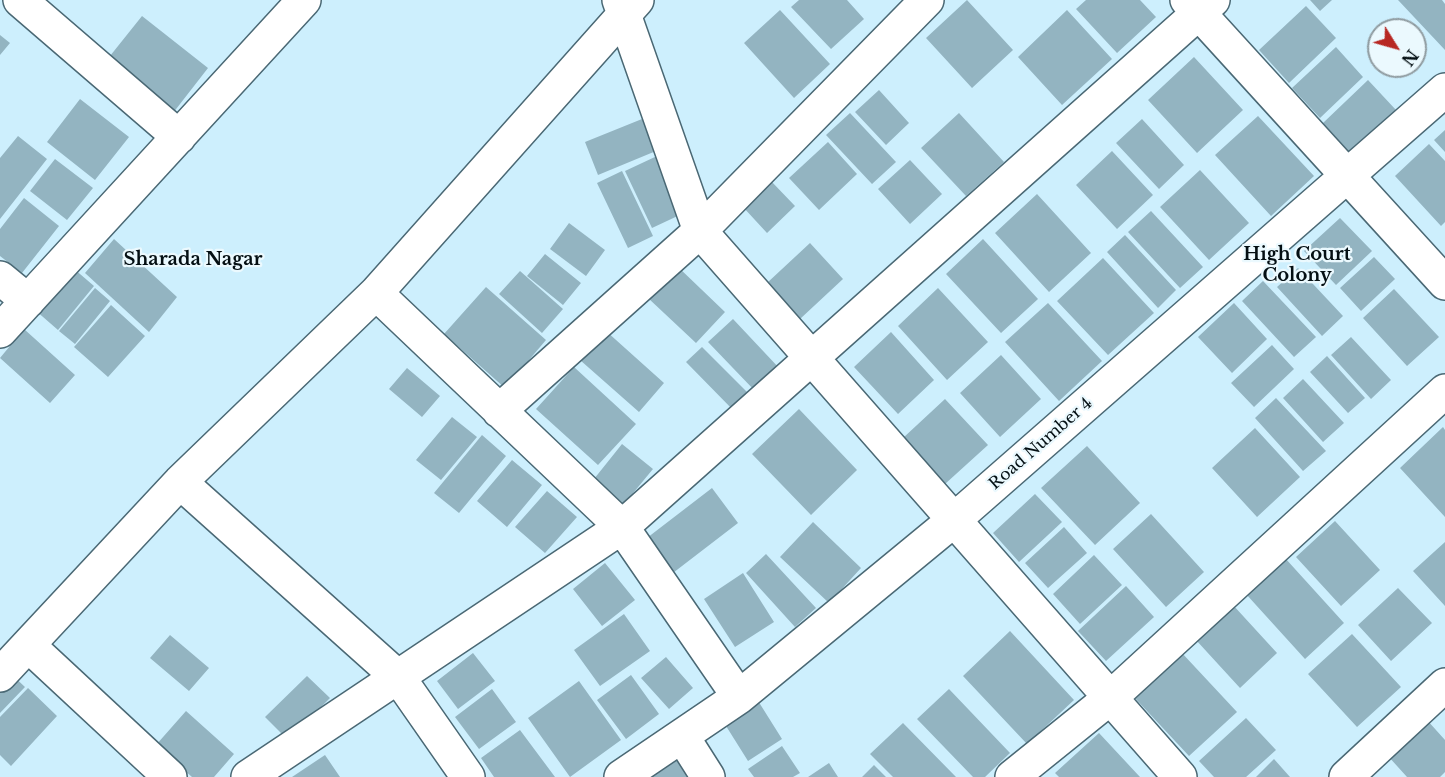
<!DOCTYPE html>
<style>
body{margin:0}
#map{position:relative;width:1445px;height:777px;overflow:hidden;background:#cdeffd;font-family:"Libre Baskerville",serif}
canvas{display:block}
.north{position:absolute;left:1367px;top:18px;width:60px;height:60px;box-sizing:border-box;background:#ebf9fe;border:2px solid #8f9ba0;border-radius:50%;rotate:127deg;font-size:16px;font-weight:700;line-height:24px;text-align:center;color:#040f13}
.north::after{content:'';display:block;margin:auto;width:21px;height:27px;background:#b72823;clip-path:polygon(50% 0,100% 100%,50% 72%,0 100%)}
</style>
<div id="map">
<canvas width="1445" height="777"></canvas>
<div class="north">N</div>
</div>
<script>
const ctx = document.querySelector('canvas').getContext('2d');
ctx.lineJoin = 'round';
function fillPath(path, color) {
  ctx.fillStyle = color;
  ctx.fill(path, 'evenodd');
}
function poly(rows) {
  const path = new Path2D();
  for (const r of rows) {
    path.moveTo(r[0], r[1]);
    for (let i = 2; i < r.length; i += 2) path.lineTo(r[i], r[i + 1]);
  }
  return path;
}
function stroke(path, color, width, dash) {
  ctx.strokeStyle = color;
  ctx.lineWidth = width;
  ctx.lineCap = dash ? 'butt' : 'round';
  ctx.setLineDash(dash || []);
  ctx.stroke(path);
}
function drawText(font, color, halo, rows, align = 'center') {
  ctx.font = font + ' "Libre Baskerville",serif';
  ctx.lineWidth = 4.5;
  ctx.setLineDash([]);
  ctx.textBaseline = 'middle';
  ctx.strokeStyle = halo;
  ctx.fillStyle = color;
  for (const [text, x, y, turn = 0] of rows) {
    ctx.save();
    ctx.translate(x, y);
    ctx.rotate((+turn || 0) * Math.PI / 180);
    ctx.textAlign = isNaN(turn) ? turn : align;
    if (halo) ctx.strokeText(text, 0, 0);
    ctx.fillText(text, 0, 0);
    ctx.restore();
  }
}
const building = poly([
 [799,0,847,0,864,19,831,49,791,7],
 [967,0,1013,50,972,88,926,38],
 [1086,0,1140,0,1156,17,1117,53,1076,9],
 [1310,0,1332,0,1320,11],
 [1398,0,1442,0,1445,4,1445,50],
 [1306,6,1336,38,1289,83,1259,50],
 [780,10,830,64,794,98,744,43],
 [1067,10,1112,59,1062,105,1018,57],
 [142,16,208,68,173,113,106,61],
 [0,35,10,43,0,55],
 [1336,47,1363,77,1320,118,1292,88],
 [1194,57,1243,110,1197,153,1148,100],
 [1368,80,1396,110,1350,153,1323,123],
 [879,90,909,123,886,145,855,112],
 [80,99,129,137,95,180,47,142],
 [850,113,896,162,872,184,826,135],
 [959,113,1004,162,966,196,921,148],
 [1258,116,1314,176,1271,216,1215,155],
 [642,119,656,151,598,175,585,142],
 [1142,119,1184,165,1159,189,1116,143],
 [1445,130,1445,152,1434,140],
 [18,136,47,159,0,219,0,158],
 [828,142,857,174,819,210,789,178],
 [1429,144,1445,161,1445,222,1441,226,1395,176],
 [1112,151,1153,195,1117,229,1076,185],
 [657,156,684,213,652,228,625,171],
 [55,159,93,188,67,220,30,191],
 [910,160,942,194,910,224,878,189],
 [1200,170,1249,223,1209,260,1160,207],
 [622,171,653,236,628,248,597,183],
 [771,181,795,206,767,233,743,207],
 [1037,194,1091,253,1049,292,995,233],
 [24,198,59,226,22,273,0,256,0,229],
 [1151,211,1203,267,1180,288,1128,232],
 [1340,218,1372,251,1336,285,1304,251],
 [569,223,605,250,586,276,550,249],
 [1125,235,1176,290,1158,308,1107,252],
 [114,239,177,297,149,332,85,273],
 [983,239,1038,299,1001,333,946,274],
 [810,243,843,279,800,319,767,283],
 [545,254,581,283,563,305,527,276],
 [1374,257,1395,279,1361,311,1340,288],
 [1103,258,1154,313,1108,355,1057,301],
 [677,266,725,312,696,343,648,298],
 [73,268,94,286,58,330,35,310],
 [1298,268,1343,316,1322,336,1277,287],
 [520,271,563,309,542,333,499,294],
 [1263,281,1316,337,1294,357,1242,301],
 [486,287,546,340,505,388,444,334],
 [95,288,110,301,75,344,59,331],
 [938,288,988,342,947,380,898,326],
 [1394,289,1439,337,1407,366,1363,318],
 [1048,303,1102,361,1059,401,1005,342],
 [1234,303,1267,339,1232,373,1198,337],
 [111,305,145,336,108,377,74,347],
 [733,319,780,369,756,392,708,342],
 [24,329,75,375,50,403,0,358],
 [606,331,664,383,639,412,580,360],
 [891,332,934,380,898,414,854,367],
 [1351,337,1391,380,1371,399,1331,355],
 [1272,345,1294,369,1254,407,1231,383],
 [702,347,751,396,735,412,686,362],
 [1001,355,1041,399,1000,437,960,393],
 [1327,356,1365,398,1348,413,1310,372],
 [574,367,636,424,598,465,536,409],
 [407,368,440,396,422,417,389,389],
 [1303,379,1344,423,1323,442,1283,398],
 [1276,398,1326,451,1303,471,1255,418],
 [945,399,988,445,945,484,903,438],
 [799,409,857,470,811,515,752,454],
 [452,417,477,437,441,480,416,460],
 [1443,427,1445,430,1445,517,1400,468],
 [1255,428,1300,477,1257,517,1212,468],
 [482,435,506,456,459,513,434,493],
 [622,444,653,469,624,504,594,479],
 [1087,446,1140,503,1095,545,1041,488],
 [512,460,542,485,507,527,477,501],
 [712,488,738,523,669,576,643,541],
 [547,491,577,517,545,553,515,527],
 [1035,494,1062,522,1019,562,993,533],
 [1151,514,1204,572,1166,607,1113,549],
 [1335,521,1380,570,1341,606,1296,557],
 [813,522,861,568,829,603,780,557],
 [1064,527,1087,553,1048,588,1025,563],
 [1445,542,1445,606,1413,571],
 [766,554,816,608,795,627,746,573],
 [1094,555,1122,585,1080,624,1053,594],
 [1285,558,1344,623,1305,659,1246,594],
 [605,563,635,600,602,626,573,589],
 [743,573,774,622,735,647,704,599],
 [1126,586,1154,617,1106,661,1078,631],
 [1398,588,1432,623,1391,661,1358,625],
 [1233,605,1277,653,1240,688,1196,640],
 [624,614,650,651,600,686,574,650],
 [1010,631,1074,700,1027,744,963,676],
 [1352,634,1401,687,1357,727,1308,674],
 [170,635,209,668,189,691,150,658],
 [1181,652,1237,712,1189,756,1133,696],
 [473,653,495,681,458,709,437,681],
 [666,657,693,688,669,709,641,678],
 [9,672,25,687,0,713,0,681],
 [631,675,659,714,626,739,597,700],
 [307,676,330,698,288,740,265,717],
 [579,681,621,740,570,777,528,718],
 [28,688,57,716,11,766,0,755,0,717],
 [492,689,516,722,479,749,455,717],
 [949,689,1010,753,985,777,973,777,917,719],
 [755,696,782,739,748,761,721,718],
 [186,711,234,754,214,777,192,777,156,745],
 [1246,718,1276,750,1246,777,1214,777,1199,761],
 [1427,720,1445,740,1445,772,1440,777,1407,777,1388,756],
 [903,723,956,777,893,777,870,754],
 [520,730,555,777,494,777,481,758],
 [1099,733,1140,777,1059,777,1055,773],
 [782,746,800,773,793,777,754,777,748,769],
 [325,755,340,777,292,777],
 [679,757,694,777,651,777],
 [1274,759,1290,777,1256,777],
 [829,763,838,777,808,777],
 [874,765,886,777,862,777]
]);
const minor = poly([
 [20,0,179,137],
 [619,0,700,231,1180,777],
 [1187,0,1445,283],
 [0,278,28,301],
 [376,293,622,527,739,697],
 [0,331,304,0],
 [499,411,700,231,927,0],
 [180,482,399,678,468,777],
 [28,645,170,777],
 [0,675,180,482,376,293,637,0],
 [682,736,708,777],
 [248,777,622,527,1213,0],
 [621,777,739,697,954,520,1445,90],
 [1012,777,1110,698,1445,391],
 [1346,777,1445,685]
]);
const streetNames = [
 ["Road Number 4",1041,444,-41]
];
const neighbourhoodNames = [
 ["High Court",1297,255],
 ["Colony",1297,276],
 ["Sharada Nagar",193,260]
];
fillPath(building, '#93b4c1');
stroke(minor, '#4a6874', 36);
stroke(minor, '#fff', 33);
drawText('16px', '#040f13', '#ebf9fe', streetNames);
drawText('bold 18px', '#040f13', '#ebf9fe', neighbourhoodNames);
</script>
